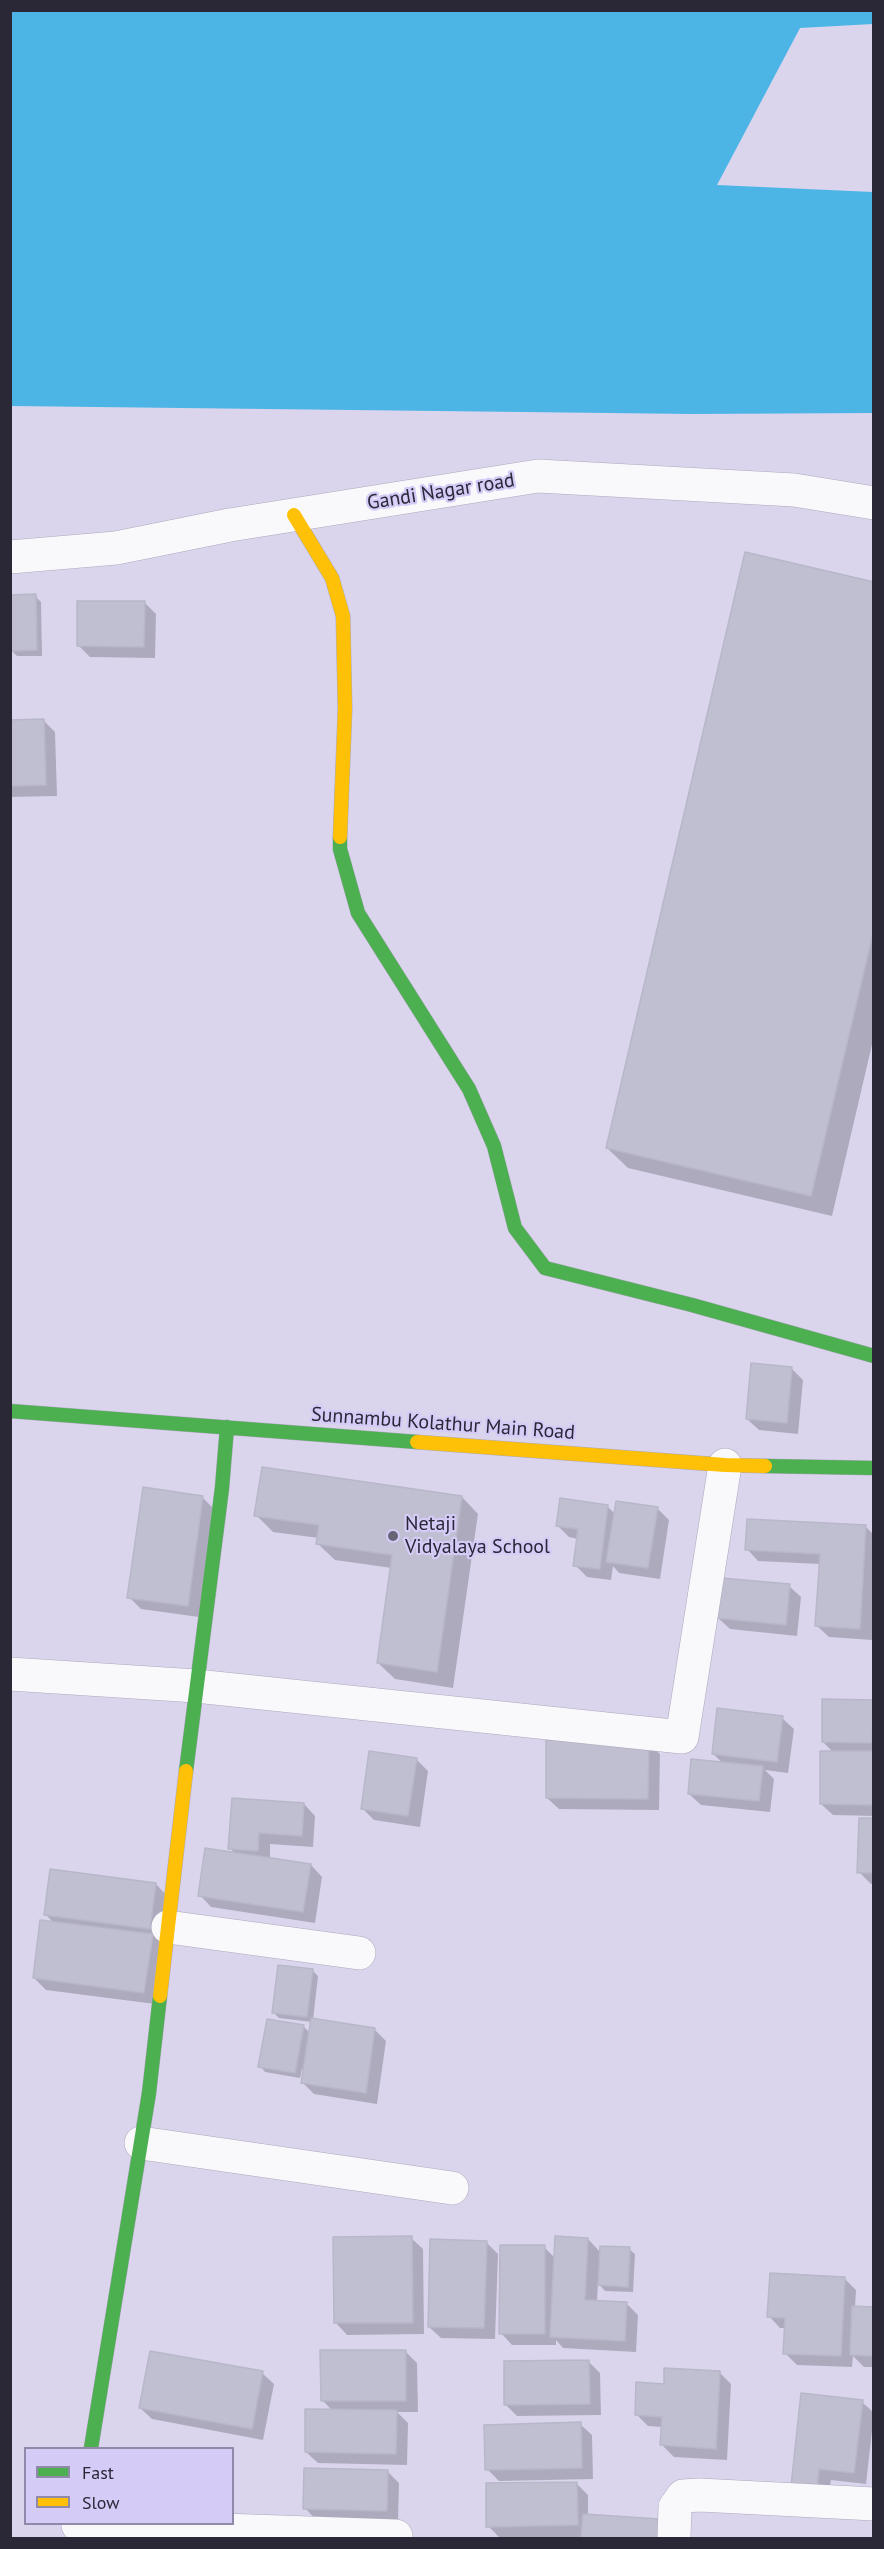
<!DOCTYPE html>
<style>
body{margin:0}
#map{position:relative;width:884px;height:2549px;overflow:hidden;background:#dad5ed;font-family:"PT Sans",sans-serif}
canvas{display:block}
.frame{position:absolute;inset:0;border:12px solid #2a2737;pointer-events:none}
.legend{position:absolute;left:24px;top:2447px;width:210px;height:78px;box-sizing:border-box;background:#d4cbf7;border:2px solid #9089aa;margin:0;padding:8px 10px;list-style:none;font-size:18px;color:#2a2737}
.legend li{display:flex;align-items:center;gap:12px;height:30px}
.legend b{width:30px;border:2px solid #9089aa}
</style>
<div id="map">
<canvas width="884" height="2549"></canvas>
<div class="frame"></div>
<ul class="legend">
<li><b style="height:8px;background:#4caf50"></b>Fast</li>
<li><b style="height:8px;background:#ffc107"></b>Slow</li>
</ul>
</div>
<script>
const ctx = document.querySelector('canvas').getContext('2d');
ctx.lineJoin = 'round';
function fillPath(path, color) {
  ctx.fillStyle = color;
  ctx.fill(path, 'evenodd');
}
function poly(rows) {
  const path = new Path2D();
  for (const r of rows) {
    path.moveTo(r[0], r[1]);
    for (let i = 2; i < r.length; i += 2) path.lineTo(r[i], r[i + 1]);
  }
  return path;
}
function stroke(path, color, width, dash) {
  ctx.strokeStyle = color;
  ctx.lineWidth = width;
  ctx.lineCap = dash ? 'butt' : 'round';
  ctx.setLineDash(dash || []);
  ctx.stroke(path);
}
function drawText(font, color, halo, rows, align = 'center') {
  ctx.font = font + ' "PT Sans",sans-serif';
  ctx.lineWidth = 4.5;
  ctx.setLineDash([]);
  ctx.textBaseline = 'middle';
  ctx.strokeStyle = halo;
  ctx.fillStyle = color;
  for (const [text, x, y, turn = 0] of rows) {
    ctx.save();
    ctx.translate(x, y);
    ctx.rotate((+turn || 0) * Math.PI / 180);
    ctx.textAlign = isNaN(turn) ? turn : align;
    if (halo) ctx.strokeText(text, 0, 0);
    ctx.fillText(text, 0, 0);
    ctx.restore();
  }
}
const water = poly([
 [11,10,873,11,873,24,800,28,717,185,873,192,873,413,692,414,11,406]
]);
const shadow = poly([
 [874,583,874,1036,832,1216,628,1168,607,1148],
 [35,596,41,602,42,656,17,656,11,650],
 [144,602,156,614,155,658,90,657,79,646],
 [44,721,55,732,57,796,10,797,10,722],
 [792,1369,803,1380,798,1434,759,1430,747,1419],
 [202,1497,214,1509,199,1617,141,1609,129,1597],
 [462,1497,478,1514,453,1688,395,1679,378,1663,392,1568,335,1560,318,1544,319,1538,273,1532,256,1515],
 [607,1506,615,1514,657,1508,669,1520,660,1579,619,1573,613,1566,611,1580,587,1577,575,1565,578,1539,569,1537,558,1526],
 [865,1526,874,1535,872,1640,829,1637,817,1626,820,1564,758,1561,747,1549],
 [789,1586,801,1597,797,1636,730,1629,718,1618],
 [874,1701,874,1816,833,1815,821,1804,834,1753,823,1742],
 [782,1718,794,1729,788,1773,765,1770,774,1779,770,1812,701,1805,689,1794,724,1764,713,1754],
 [648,1743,660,1754,659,1810,559,1809,547,1798],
 [416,1759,428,1771,420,1827,374,1820,362,1808],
 [304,1804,315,1816,313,1847,270,1844,270,1859,311,1865,322,1877,315,1923,211,1907,200,1895,235,1854,230,1848],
 [874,1820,874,1884,871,1884,859,1872],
 [156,1884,167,1896,155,2004,46,1990,34,1978,54,1923,46,1915],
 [312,1970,318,1976,313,2020,374,2029,386,2041,377,2104,314,2094,303,2083,305,2069,302,2069,300,2078,265,2072,260,2066,303,2026,310,2033,312,2022,279,2018,273,2012],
 [411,2238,423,2249,424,2334,347,2335,336,2323],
 [588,2239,601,2253,629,2249,635,2254,633,2292,605,2291,598,2283,597,2302,626,2303,638,2315,636,2352,563,2348,556,2340,556,2345,512,2345,501,2333,544,2247,555,2258],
 [486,2242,498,2254,495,2339,441,2338,429,2327],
 [844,2278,856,2290,855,2308,874,2309,874,2367,864,2367,853,2356,852,2367,797,2365,785,2353,786,2328,780,2328,769,2316],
 [406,2352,417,2363,418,2412,397,2412,408,2423,407,2465,318,2463,306,2452,332,2410,322,2400],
 [589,2362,600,2373,601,2415,517,2416,506,2405],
 [719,2372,731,2384,727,2460,674,2457,662,2445,663,2427,648,2426,637,2415,665,2386],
 [262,2373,274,2384,263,2440,152,2419,140,2408],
 [862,2402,874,2413,866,2484,831,2480,828,2499,793,2485],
 [580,2424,592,2435,593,2479,499,2481,487,2469],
 [388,2472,399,2483,398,2522,316,2520,305,2508],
 [576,2483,588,2495,588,2516,671,2538,500,2538,488,2526]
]);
const building = poly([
 [745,552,874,582,874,929,811,1196,606,1148,745,552],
 [36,594,37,650,10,651,10,595,36,594],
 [77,601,145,601,144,647,77,646,77,601],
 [44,719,46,785,10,786,10,720,44,719],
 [751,1363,792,1367,787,1423,746,1419,751,1363],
 [262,1467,462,1496,437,1672,377,1663,392,1555,316,1544,319,1525,254,1516,262,1467],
 [143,1487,203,1496,188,1606,127,1598,143,1487],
 [560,1498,608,1505,600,1569,573,1566,578,1529,556,1526,560,1498],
 [616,1501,658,1507,648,1568,606,1562,616,1501],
 [747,1519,866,1525,860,1629,815,1626,820,1554,745,1550,747,1519],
 [721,1578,790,1584,786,1625,717,1618,721,1578],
 [822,1699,874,1700,872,1743,822,1742,822,1699],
 [717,1708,783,1716,777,1762,712,1754,717,1708],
 [546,1740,649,1741,648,1799,546,1798,546,1740],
 [369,1751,417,1758,408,1816,361,1809,369,1751],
 [820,1751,874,1751,874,1805,820,1804,820,1751],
 [691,1759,763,1766,759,1801,688,1794,691,1759],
 [232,1798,304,1803,302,1836,259,1833,258,1851,228,1849,232,1798],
 [859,1818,874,1818,874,1873,857,1873,859,1818],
 [205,1848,311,1864,303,1912,198,1896,205,1848],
 [50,1869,156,1883,150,1929,44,1915,50,1869],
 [40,1920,153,1934,144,1993,33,1978,40,1920],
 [278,1965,313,1969,307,2017,272,2013,278,1965],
 [311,2018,375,2028,366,2093,301,2083,311,2018],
 [267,2019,304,2025,295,2073,258,2067,267,2019],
 [412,2236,413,2323,334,2323,333,2237,412,2236],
 [555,2236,588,2238,585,2300,627,2302,625,2341,550,2337,555,2236],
 [430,2239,487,2241,484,2328,428,2327,430,2239],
 [500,2245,545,2245,545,2334,499,2334,500,2245],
 [600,2246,630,2247,628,2287,598,2285,600,2246],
 [770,2273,845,2277,841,2356,783,2354,785,2318,767,2317,770,2273],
 [852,2306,874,2307,874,2356,850,2355,852,2306],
 [320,2350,406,2350,406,2401,321,2401,320,2350],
 [150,2351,263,2371,252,2429,139,2408,150,2351],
 [589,2360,590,2404,504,2405,504,2361,589,2360],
 [664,2368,720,2371,716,2449,660,2445,662,2417,635,2415,636,2382,664,2384,664,2368],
 [801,2393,863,2400,854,2473,819,2469,817,2488,791,2486,801,2393],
 [305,2409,397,2410,396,2454,305,2452,305,2409],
 [581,2422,582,2468,485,2470,484,2425,581,2422],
 [304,2468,388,2470,387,2511,303,2509,304,2468],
 [577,2482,578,2525,486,2527,486,2483,577,2482],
 [583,2514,660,2519,659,2538,581,2538,583,2514]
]);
const street = poly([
 [10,557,116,548,230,525,538,476,794,490,874,503],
 [10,1674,196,1686,682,1737,725,1465],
 [168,1927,359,1953],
 [141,2143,452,2188],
 [78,2525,396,2536],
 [674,2538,675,2507,683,2496,700,2495,874,2504]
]);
const fast = poly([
 [340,837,340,849,358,913,469,1089,494,1146,515,1228,545,1268,692,1305,874,1356],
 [10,1411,417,1442],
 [765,1466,874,1468],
 [186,1771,222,1488,227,1427],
 [91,2448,149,2093,160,1996]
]);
const slow = poly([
 [294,515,332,578,343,616,345,709,340,837],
 [417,1442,725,1465,765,1466],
 [160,1996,186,1771]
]);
const markers = [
 [393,1536,6,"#686477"]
];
const streetNames = [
 ["Gandi Nagar road",441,492,-9],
 ["Sunnambu Kolathur Main Road",443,1424,4]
];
const poiNames = [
 ["Netaji",405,1524],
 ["Vidyalaya School",405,1547]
];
fillPath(water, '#4db5e6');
fillPath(shadow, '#0003');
fillPath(building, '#c0bfd2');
stroke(building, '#b7b7c9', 1.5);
stroke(street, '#aca8bb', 34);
stroke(fast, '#aca8bb', 15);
stroke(slow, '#aca8bb', 15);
stroke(street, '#f9f9fc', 33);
stroke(fast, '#4caf50', 14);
stroke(slow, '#ffc107', 14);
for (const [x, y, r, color] of markers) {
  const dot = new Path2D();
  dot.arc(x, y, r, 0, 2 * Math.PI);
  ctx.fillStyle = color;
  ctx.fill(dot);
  stroke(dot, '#d4cbf7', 2);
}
drawText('20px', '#2a2737', '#d4cbf7', streetNames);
drawText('20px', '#2a2737', '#d4cbf7', poiNames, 'left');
</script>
